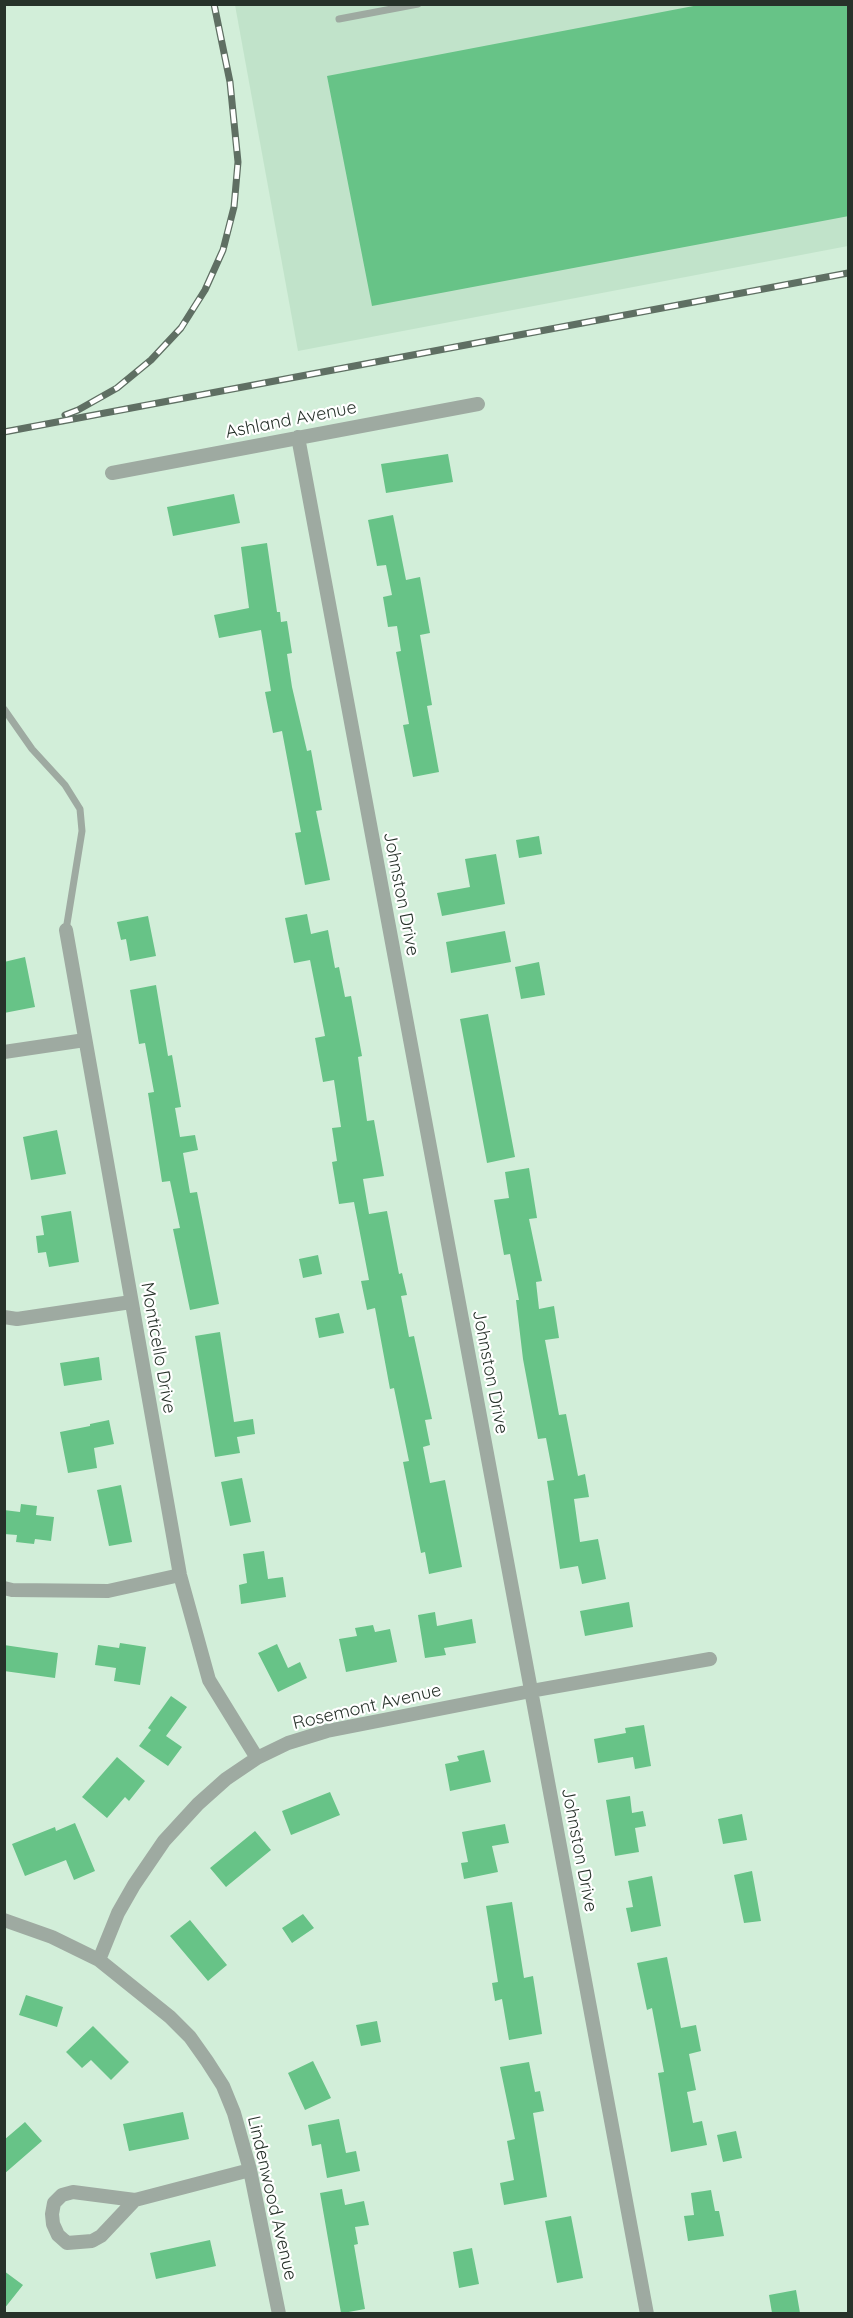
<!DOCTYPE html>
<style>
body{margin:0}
#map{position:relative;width:853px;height:2318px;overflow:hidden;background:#d2eed9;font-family:Quicksand,sans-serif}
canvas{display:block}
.frame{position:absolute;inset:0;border:6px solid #27322a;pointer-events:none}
</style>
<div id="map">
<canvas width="853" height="2318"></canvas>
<div class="frame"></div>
</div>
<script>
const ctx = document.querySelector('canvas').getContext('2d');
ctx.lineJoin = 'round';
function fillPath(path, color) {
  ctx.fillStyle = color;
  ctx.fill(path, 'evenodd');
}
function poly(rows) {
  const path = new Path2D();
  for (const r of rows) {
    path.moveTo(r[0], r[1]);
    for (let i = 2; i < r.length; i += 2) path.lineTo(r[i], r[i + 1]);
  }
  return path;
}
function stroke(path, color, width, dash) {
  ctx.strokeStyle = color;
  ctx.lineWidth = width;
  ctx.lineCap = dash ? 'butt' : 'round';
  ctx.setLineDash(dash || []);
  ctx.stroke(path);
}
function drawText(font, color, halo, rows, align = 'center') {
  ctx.font = font + ' Quicksand,sans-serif';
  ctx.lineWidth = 4.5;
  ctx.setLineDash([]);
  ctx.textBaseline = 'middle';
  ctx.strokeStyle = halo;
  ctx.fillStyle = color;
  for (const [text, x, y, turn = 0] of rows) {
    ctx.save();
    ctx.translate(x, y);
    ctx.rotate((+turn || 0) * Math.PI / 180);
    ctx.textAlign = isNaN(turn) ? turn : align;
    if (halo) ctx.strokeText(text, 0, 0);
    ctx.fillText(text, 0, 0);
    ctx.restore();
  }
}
const built = poly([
 [235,5,848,5,848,246,298,351]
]);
const building = poly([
 [704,4,849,4,849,216,372,306,327,76],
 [448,454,453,482,386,493,381,464],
 [234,494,240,523,173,536,167,507],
 [393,515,406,580,420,577,430,633,420,635,432,705,427,706,439,772,413,777,403,725,409,724,396,652,401,651,397,626,388,627,383,597,392,595,386,565,377,566,368,520],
 [267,543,277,612,280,612,281,622,287,621,292,653,287,654,292,687,307,751,311,750,322,810,316,811,330,880,305,885,295,833,301,832,282,731,273,733,265,692,271,691,261,630,219,638,214,615,249,608,241,547],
 [539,836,542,854,519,858,516,840],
 [496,854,505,904,442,916,437,893,470,887,465,859],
 [307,914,311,934,328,930,335,968,339,967,345,997,351,996,362,1056,358,1057,367,1121,374,1120,384,1176,363,1179,369,1214,387,1211,399,1274,402,1273,407,1295,401,1296,409,1337,414,1336,432,1419,425,1420,430,1445,423,1447,430,1483,445,1480,462,1567,429,1574,425,1552,421,1553,403,1462,409,1461,394,1388,390,1389,375,1308,367,1310,361,1281,369,1280,354,1202,339,1204,332,1162,337,1161,332,1128,341,1127,334,1080,323,1082,315,1038,325,1036,310,960,294,963,285,918],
 [148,916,156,956,130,961,126,939,121,940,117,922],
 [505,931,511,962,451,973,446,942],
 [25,957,35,1007,4,1013,4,962],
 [539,962,545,995,521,999,515,967],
 [156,985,168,1056,172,1055,181,1107,175,1108,180,1137,195,1135,198,1150,183,1153,190,1193,197,1192,219,1304,190,1310,173,1229,180,1228,170,1181,162,1182,148,1093,154,1092,145,1043,139,1044,130,990],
 [488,1014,515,1157,487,1163,460,1019],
 [57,1130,66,1174,31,1180,23,1137],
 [529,1168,537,1218,529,1219,542,1281,536,1282,539,1309,554,1306,559,1338,545,1340,559,1415,566,1414,578,1476,585,1474,589,1497,574,1499,580,1542,598,1539,606,1579,582,1584,578,1566,560,1569,547,1481,554,1480,546,1438,538,1439,523,1359,516,1300,519,1300,510,1254,504,1255,494,1200,509,1198,505,1172],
 [71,1211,79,1262,49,1267,46,1252,38,1253,36,1236,44,1235,41,1216],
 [318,1255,322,1274,303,1278,299,1259],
 [339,1313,344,1333,319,1338,315,1318],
 [220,1332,234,1422,253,1419,255,1434,237,1437,240,1453,215,1457,195,1336],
 [99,1357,102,1380,64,1386,60,1363],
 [109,1420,114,1444,94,1448,97,1468,68,1473,60,1432,90,1426,90,1424],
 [242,1478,251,1522,230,1526,221,1482],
 [121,1485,132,1542,109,1546,97,1490],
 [21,1504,37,1506,36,1515,54,1517,51,1541,35,1539,34,1544,16,1542,17,1535,4,1534,4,1510,20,1512],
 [264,1551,268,1579,283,1577,286,1597,241,1604,239,1585,247,1583,243,1554],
 [629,1602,633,1627,585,1636,580,1611],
 [435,1612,437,1626,472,1619,476,1643,444,1648,446,1655,425,1658,418,1615],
 [373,1625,375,1632,390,1629,397,1662,346,1672,339,1639,357,1636,355,1628],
 [120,1643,146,1647,140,1685,114,1681,116,1668,95,1665,98,1645,119,1648],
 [277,1644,288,1668,300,1662,307,1678,278,1692,258,1653],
 [4,1645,58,1653,55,1678,4,1671],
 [171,1696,187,1707,166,1736,182,1747,168,1766,139,1746,151,1730,148,1728],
 [644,1725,651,1766,635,1769,633,1757,598,1763,594,1739,626,1733,625,1728],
 [484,1750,491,1782,450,1791,445,1764,459,1761,457,1756],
 [117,1757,145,1781,129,1801,125,1797,107,1818,82,1797],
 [330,1792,340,1815,291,1835,282,1811],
 [630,1796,632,1813,643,1811,646,1826,635,1828,639,1852,615,1856,606,1800],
 [742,1814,747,1840,723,1844,718,1819],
 [75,1823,95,1871,74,1880,66,1860,25,1876,12,1844,55,1827,56,1831],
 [505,1824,509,1843,492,1846,498,1872,464,1879,461,1863,468,1862,462,1832],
 [255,1831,271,1850,226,1887,210,1868],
 [752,1871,761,1921,744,1923,734,1875],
 [652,1876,661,1926,631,1932,626,1908,633,1907,628,1881],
 [512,1902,524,1978,533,1976,542,2034,509,2040,502,1999,495,2001,492,1983,498,1982,486,1906],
 [303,1914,314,1928,292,1943,282,1928],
 [190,1920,227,1965,208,1981,170,1936],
 [667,1957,681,2028,696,2025,701,2051,689,2054,696,2090,687,2092,693,2123,702,2121,707,2145,671,2152,658,2073,664,2072,652,2008,647,2010,637,1963],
 [26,1995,63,2007,57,2027,19,2015],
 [377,2021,381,2042,361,2046,356,2025],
 [93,2026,129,2062,111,2080,91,2060,82,2068,66,2052],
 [313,2061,331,2098,305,2110,288,2073],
 [529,2062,535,2092,540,2091,544,2111,533,2113,547,2197,504,2205,500,2183,514,2180,507,2141,515,2139,500,2067],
 [183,2112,189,2139,129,2151,123,2124],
 [339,2119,346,2153,356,2151,360,2171,327,2178,321,2144,312,2146,308,2125],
 [25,2122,42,2141,4,2174,4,2140],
 [736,2131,742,2158,723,2162,717,2135],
 [342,2189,345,2205,364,2201,369,2225,355,2227,358,2244,354,2245,365,2309,343,2313,341,2313,320,2193],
 [711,2190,715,2211,719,2211,724,2236,688,2241,684,2216,694,2215,691,2193],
 [571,2216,583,2278,557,2283,545,2221],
 [210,2240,216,2266,156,2279,150,2253],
 [472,2248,479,2284,459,2288,453,2252],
 [4,2271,23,2285,4,2309],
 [796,2290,800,2313,772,2313,769,2295]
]);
const lane = poly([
 [339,19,418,4],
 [4,709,32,749,65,785,80,809,82,831,66,930]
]);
const street = poly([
 [298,437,647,2314],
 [112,473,478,404],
 [66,930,180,1575,209,1680,257,1758],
 [4,1052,85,1040],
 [4,1317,17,1319,131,1302],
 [4,1588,12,1590,108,1591,180,1575],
 [4,1920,52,1937,99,1960,170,2017,190,2037,207,2061,223,2086,234,2113,250,2170,279,2314],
 [99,1960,118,1913,134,1885,164,1841,198,1804,226,1779,257,1758,288,1743,327,1731,531,1691,710,1659],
 [135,2200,101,2236,92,2241,67,2243,58,2235,53,2224,52,2214,54,2203,62,2195,73,2192,135,2200,250,2170]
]);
const rail = poly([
 [65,415,78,410,117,388,151,360,181,328,205,290,223,250,234,207,238,162,230,82,214,4],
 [4,432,848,273]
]);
const streetNames = [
 ["Ashland Avenue",291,420,-11],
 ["Johnston Drive",401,894,79],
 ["Monticello Drive",158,1348,80],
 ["Johnston Drive",490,1372,79],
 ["Rosemont Avenue",367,1707,-13],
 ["Johnston Drive",579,1850,79],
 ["Lindenwood Avenue",272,2198,77]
];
fillPath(built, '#c1e3ca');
fillPath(building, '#67c387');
stroke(lane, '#9eaaa1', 7);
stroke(street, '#9eaaa1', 14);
stroke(rail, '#5f6f63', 7);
stroke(rail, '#fff', 4.5, [14]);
drawText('18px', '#27322a', '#fff', streetNames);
</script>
